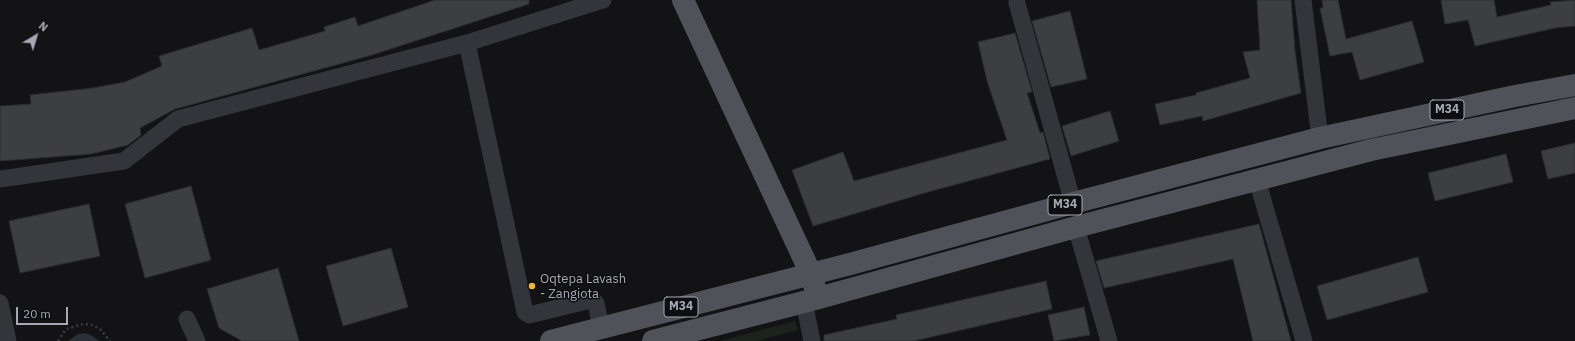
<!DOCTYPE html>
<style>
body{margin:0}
#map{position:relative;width:1575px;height:341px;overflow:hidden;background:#131315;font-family:"IBM Plex Sans",sans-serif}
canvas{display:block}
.north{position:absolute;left:16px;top:16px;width:40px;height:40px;-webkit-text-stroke:3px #0e0e10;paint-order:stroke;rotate:38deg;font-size:11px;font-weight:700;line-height:16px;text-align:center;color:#a5a9b5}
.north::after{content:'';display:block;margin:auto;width:14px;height:18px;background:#a5a9b5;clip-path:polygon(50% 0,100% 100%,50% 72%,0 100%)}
.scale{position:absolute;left:16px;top:307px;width:52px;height:18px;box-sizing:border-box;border:2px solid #a5a9b5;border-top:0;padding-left:5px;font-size:12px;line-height:14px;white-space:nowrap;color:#a5a9b5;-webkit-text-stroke:3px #0e0e10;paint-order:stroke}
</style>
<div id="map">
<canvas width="1575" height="341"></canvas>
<div class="north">N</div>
<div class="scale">20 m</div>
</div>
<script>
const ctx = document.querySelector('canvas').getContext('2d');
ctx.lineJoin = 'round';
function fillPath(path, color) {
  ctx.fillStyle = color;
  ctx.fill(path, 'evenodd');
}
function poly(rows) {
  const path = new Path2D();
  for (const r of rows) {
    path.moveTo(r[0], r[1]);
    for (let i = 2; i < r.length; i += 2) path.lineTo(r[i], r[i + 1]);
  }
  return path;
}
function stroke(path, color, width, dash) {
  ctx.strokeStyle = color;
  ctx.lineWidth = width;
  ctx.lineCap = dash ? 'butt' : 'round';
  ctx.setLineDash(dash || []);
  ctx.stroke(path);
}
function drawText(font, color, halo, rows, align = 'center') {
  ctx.font = font + ' "IBM Plex Sans",sans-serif';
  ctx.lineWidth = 3;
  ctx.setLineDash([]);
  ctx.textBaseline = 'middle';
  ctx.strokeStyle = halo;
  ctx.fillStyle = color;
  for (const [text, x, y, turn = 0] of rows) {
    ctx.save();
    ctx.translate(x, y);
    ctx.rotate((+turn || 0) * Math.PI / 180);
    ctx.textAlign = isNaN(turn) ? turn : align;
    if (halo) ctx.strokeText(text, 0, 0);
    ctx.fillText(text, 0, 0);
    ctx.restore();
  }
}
const green = poly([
 [795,321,798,330,756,341,720,341]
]);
const water = poly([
 [84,333,91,335,99,341,68,341,78,334]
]);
const building = poly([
 [435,0,529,0,529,4,372,55,175,109,140,128,141,135,128,145,91,154,0,161,0,106,31,104,30,95,93,88,125,82,162,66,159,56,252,28,259,50,325,31,324,27,355,17,358,26,435,0],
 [1257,0,1291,0,1295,51,1301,93,1203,121,1202,116,1160,125,1155,104,1196,95,1196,93,1250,78,1243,52,1260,50,1257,0],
 [1322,0,1338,0,1346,39,1412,21,1424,62,1360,80,1352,52,1330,56,1320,8,1323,8,1322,0],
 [1441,0,1494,0,1497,17,1551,5,1550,2,1575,0,1575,26,1555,28,1475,46,1468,20,1445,24,1441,0],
 [1070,11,1087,79,1051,87,1032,21,1070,11],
 [1015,33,1032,92,1027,93,1040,133,1043,132,1050,159,928,192,813,226,792,170,843,152,854,181,1007,140,987,81,978,42,1015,33],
 [1110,111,1119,141,1071,156,1062,126,1110,111],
 [1575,143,1575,173,1548,179,1541,151,1575,143],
 [1506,154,1513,182,1435,201,1428,173,1506,154],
 [191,186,211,260,145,278,125,204,191,186],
 [89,204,100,256,20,273,9,221,89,204],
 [1259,224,1291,341,1253,341,1233,259,1104,288,1096,261,1259,224],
 [391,248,408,307,343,326,326,266,391,248],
 [1418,257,1428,292,1327,320,1317,286,1418,257],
 [278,268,299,341,242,341,219,328,207,289,278,268],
 [1046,281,1052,309,914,341,824,341,824,335,897,319,896,315,1046,281],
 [1084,307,1090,335,1054,341,1048,315,1084,307]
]);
const path = poly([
 [58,341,66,329,83,324,92,325,100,329,110,341]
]);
const minor = poly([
 [1303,0,1320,138],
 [1017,3,1073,203],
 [467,43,525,312,529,315,591,300,596,303,601,328],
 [0,179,124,161,178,119,467,43,603,0],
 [1257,180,1304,341],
 [1076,227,1109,341],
 [804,302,812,341],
 [0,303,8,341],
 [187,319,197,341]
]);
const major = poly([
 [683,0,811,274,815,288],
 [551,341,850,264,1073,203,1320,138,1515,96,1575,85],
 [653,341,804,302,1076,227,1371,150,1575,108]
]);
const markers = [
 [532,286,4,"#f1b62f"]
];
const shields = [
 [1447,110,34],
 [1065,205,34],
 [681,307,34]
];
const shieldNames = [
 ["M34",1447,110],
 ["M34",1065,205],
 ["M34",681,307]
];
const poiNames = [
 ["Oqtepa Lavash",540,279],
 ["- Zangiota",540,294]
];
fillPath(green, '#1b231c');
fillPath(water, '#293138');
fillPath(building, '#3d3e42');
stroke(building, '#2d2d31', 1);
stroke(path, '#3a3c41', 2.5, [2, 3]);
stroke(minor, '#34353a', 17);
stroke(major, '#505259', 22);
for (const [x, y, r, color] of markers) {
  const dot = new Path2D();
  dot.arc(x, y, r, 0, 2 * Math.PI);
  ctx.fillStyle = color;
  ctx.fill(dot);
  stroke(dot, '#0e0e10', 1.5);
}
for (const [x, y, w] of shields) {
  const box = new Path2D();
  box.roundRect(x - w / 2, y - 10, w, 20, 3);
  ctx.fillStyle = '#0e0e10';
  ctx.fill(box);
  stroke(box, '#a5a9b5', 1);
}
drawText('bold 12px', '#a5a9b5', null, shieldNames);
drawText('13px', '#a5a9b5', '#0e0e10', poiNames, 'left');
</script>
